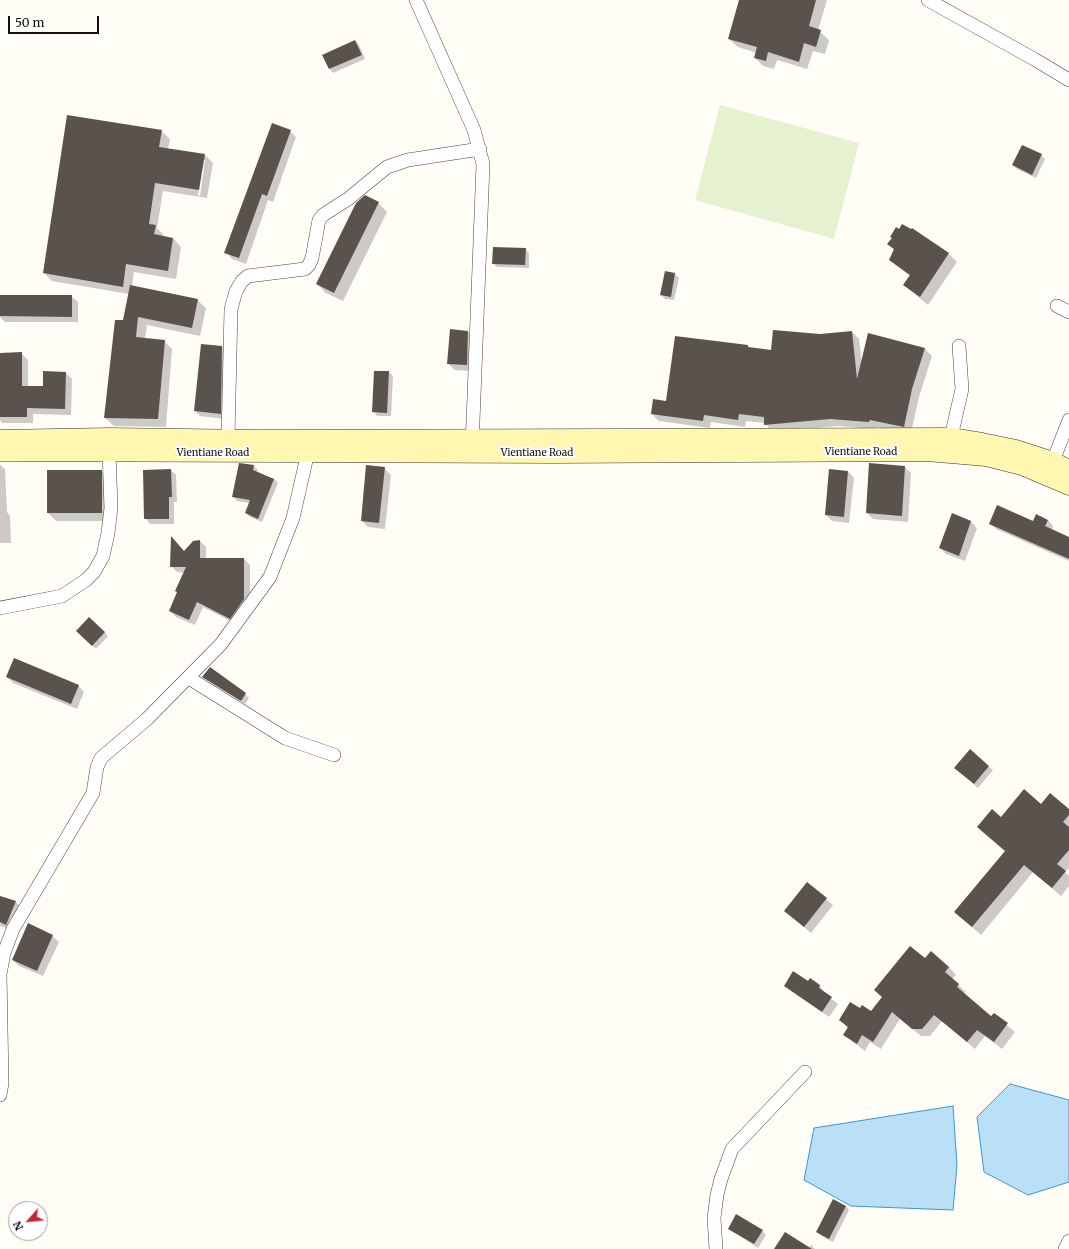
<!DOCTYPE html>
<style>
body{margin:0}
#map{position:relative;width:1069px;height:1249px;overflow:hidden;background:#fffdf5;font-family:Merriweather,serif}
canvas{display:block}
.north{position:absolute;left:8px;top:1201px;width:40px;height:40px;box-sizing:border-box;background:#fff;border:1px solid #a0a0a0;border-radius:50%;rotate:243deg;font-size:11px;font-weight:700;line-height:16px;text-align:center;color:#111}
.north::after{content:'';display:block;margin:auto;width:14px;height:18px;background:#c4262e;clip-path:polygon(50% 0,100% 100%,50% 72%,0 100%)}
.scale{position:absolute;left:8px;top:16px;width:91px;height:18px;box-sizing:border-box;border:2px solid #111;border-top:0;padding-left:5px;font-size:12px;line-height:14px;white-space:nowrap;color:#111;-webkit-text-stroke:3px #fff;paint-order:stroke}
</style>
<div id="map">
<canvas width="1069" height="1249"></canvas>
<div class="north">N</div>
<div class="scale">50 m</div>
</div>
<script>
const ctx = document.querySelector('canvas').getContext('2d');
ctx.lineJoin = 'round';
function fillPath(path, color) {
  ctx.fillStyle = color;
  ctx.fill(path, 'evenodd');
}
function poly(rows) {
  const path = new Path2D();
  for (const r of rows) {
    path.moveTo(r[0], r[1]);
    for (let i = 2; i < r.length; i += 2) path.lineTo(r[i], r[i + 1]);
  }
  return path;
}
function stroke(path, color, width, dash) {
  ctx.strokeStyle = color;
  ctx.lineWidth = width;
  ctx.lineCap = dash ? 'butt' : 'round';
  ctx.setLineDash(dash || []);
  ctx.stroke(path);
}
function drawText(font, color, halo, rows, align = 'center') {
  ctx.font = font + ' Merriweather,serif';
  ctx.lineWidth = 4;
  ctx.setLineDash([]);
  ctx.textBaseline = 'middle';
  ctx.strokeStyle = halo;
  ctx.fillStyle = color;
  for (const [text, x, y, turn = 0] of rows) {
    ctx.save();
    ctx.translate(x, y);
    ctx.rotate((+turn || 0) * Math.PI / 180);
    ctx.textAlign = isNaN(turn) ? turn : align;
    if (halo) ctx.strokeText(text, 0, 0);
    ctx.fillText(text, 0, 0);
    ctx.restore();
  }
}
const pitch = poly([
 [720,105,859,143,834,239,695,200]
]);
const water = poly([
 [1010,1084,1069,1100,1069,1182,1028,1195,984,1172,977,1117,1010,1084],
 [953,1106,957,1165,953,1210,851,1206,804,1180,814,1128,953,1106]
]);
const shadow = poly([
 [740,0,827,0,818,30,829,40,825,54,813,51,807,69,777,60,774,69,763,66,755,58,757,53,738,47,729,39],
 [355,41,359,45,365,59,333,73,330,69,324,55],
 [161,131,170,139,168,149,205,155,213,163,207,198,163,191,157,228,163,234,163,237,173,238,181,247,176,279,134,272,132,287,197,300,206,308,200,336,147,325,145,339,164,341,172,349,166,427,114,426,105,418,129,294,52,281,44,273],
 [203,160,205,160,200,196,198,195],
 [290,131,296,137,273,202,268,200,246,264,232,259,226,252],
 [1041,155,1045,159,1036,178,1017,169,1013,165],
 [378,203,387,212,343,301,326,293,317,284],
 [912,229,949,254,957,262,928,305,904,285,910,276,890,260,895,251,888,244,899,230,911,231],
 [525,249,529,253,529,268,497,267,493,263],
 [675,274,679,278,674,300,665,299,661,295],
 [0,296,71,296,78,302,78,322,5,322,0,317],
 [451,330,468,332,474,338,472,371,454,370,448,363],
 [852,332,859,339,862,364,869,334,925,349,932,356,919,397,911,433,877,427,876,429,838,426,772,432,765,423,746,421,745,427,711,422,710,428,659,421,652,414,748,346,750,348,771,351,820,335],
 [222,347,227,352,225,419,200,416,195,411],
 [21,353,28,360,28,387,44,387,66,373,72,379,71,415,33,414,33,423,2,423,0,420,0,387],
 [389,372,393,376,391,416,377,416,374,412],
 [239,464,254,466,258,470,257,473,274,479,278,483,262,522,250,517,246,513,250,503,237,501,234,497],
 [0,465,5,469,7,512,10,516,11,543,0,543],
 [905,467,911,473,908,522,873,519,867,513],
 [384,468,391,475,385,529,368,527,362,521],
 [171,470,176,475,177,502,174,502,174,524,150,524,145,518],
 [101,471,110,479,110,521,56,521,48,513],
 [848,471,854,478,849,523,832,521,826,515],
 [1048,520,1053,526,1052,530,1069,538,1069,561,996,529,990,523],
 [971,521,977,528,965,561,946,554,940,548],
 [200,541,206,547,206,559,244,559,250,565,250,605,236,624,203,607,195,625,176,617,170,611,185,573,177,572,171,566,184,552],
 [89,618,108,636,96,649,77,631],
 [7,677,78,685,84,692,77,709,13,683],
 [203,677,245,694,249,698,245,704],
 [970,751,993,770,978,788,959,771],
 [1041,805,1069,810,1069,868,1065,872,1069,876,1069,886,1061,896,1033,872,981,935,955,912,1006,851,978,827],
 [807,883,833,905,811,933,785,911],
 [0,897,16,902,22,908,13,930,0,926],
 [52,936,59,942,43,976,19,966,13,960],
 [925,960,949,967,956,975,952,979,966,992,964,994,992,1018,994,1014,1015,1032,1002,1049,985,1036,975,1049,942,1021,930,1036,921,1036,900,1019,881,1049,870,1042,865,1051,844,1035,848,1028,840,1020,861,1009,871,1012],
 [810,980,820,986,825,994,838,1004,829,1017,785,986,808,983],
 [846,1206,849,1210,833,1242,821,1236,817,1232],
 [729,1229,762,1231,766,1235,758,1248],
 [811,1245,815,1249,775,1249,809,1248]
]);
const building = poly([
 [739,0,816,0,809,26,821,30,816,47,804,43,799,62,768,52,766,61,754,58,757,47,728,39],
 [355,40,362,55,329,69,322,55],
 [67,115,162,130,159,147,205,154,199,190,155,183,149,224,156,225,154,234,173,238,168,271,126,264,123,287,43,273],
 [272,123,291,130,267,196,262,194,239,258,224,253],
 [1022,145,1042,154,1032,175,1012,165],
 [365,195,379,202,334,293,316,284,356,203],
 [902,224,911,229,912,228,949,253,920,297,903,285,910,275,889,260,894,249,887,244,892,238,890,237,896,227,899,229],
 [493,247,526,248,525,265,492,264],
 [665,271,675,273,671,297,660,295],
 [130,285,198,299,192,328,138,317,136,337,165,340,158,419,104,418,115,320,123,320],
 [0,295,72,295,72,317,0,316],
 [450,329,468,331,467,365,447,364],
 [773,330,820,334,852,331,857,379,868,333,925,348,912,389,904,427,870,420,869,422,830,419,764,425,764,417,739,414,738,420,704,415,703,421,651,414,653,399,666,401,675,336,748,345,748,347,771,350],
 [201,344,222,346,221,414,194,411],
 [22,352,22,386,43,386,43,371,66,372,65,409,27,408,27,417,0,417,0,353],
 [374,371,389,371,387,413,372,412],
 [239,463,254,465,253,470,274,479,258,519,245,513,250,500,232,497],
 [869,463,905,466,902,516,866,513],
 [366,465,385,467,379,523,361,521],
 [171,469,172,497,169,497,169,519,144,519,143,470],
 [829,469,848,471,844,517,825,515],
 [47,470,102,470,102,513,47,513],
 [997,505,1033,521,1036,514,1048,520,1045,526,1069,537,1069,559,989,524],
 [952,513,971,521,959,556,939,548],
 [171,536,184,551,193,541,200,540,200,558,244,558,244,599,230,619,197,602,189,620,169,611,177,592,175,591,186,567,170,567],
 [89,617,105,632,92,646,76,631],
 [14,658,79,685,71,704,6,677],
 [210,667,246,693,241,701,202,677],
 [970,749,989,766,974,784,954,768],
 [1024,789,1041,804,1050,793,1069,809,1069,815,1063,822,1069,827,1069,850,1057,864,1066,871,1052,888,1024,865,972,927,954,912,1005,851,977,827,992,809,1001,817],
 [807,882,827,898,804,927,784,911],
 [0,896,16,901,6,925,0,922],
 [28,923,53,935,37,971,12,960],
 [910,946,925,958,931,951,949,967,945,972,959,984,957,987,991,1016,994,1013,1008,1023,994,1042,977,1030,967,1042,934,1015,922,1029,912,1029,892,1012,873,1042,862,1035,857,1044,843,1035,848,1027,839,1020,850,1002,860,1008,862,1005,871,1011,882,997,874,990],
 [793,971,808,981,810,978,820,985,819,988,832,997,822,1012,784,986],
 [833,1199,846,1206,829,1239,816,1232],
 [736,1214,763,1230,754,1244,728,1229],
 [785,1232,812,1249,774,1249]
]);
const minor = poly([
 [416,0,474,130,483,164,472,447],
 [928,0,1034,59,1069,80],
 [1057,306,1069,312],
 [951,437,962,389,959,346],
 [228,438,231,309,236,291,242,281,248,276,305,269,309,265,312,258,319,220,323,215,348,199,387,167,408,160,480,149],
 [1053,461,1069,420],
 [0,608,62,596,86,580,94,572,103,556,108,533,111,508,109,452],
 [189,678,285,738,334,755],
 [0,1095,2,1083,0,974,4,953,13,929,93,793,97,767,101,758,147,719,221,644,270,577,293,518,308,452],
 [716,1249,714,1218,717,1195,721,1179,732,1149,805,1072],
 [1065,1249,1069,1241]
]);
const secondary = poly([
 [0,439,109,437,259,439,951,437,982,442,1016,449,1053,461,1069,469],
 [0,452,555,454,927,452,986,457,1022,466,1069,486]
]);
const streetNames = [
 ["Vientiane Road",861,452],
 ["Vientiane Road",213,453],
 ["Vientiane Road",537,453]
];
fillPath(pitch, '#e6f2cf');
fillPath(water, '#b9e0f7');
stroke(water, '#3f96cf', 1);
fillPath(shadow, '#0003');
fillPath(building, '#5a524d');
stroke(minor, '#444', 14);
stroke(secondary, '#333', 19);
stroke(minor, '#fff', 13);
stroke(secondary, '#fff6b0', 18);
drawText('10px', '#111', '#fff', streetNames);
</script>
